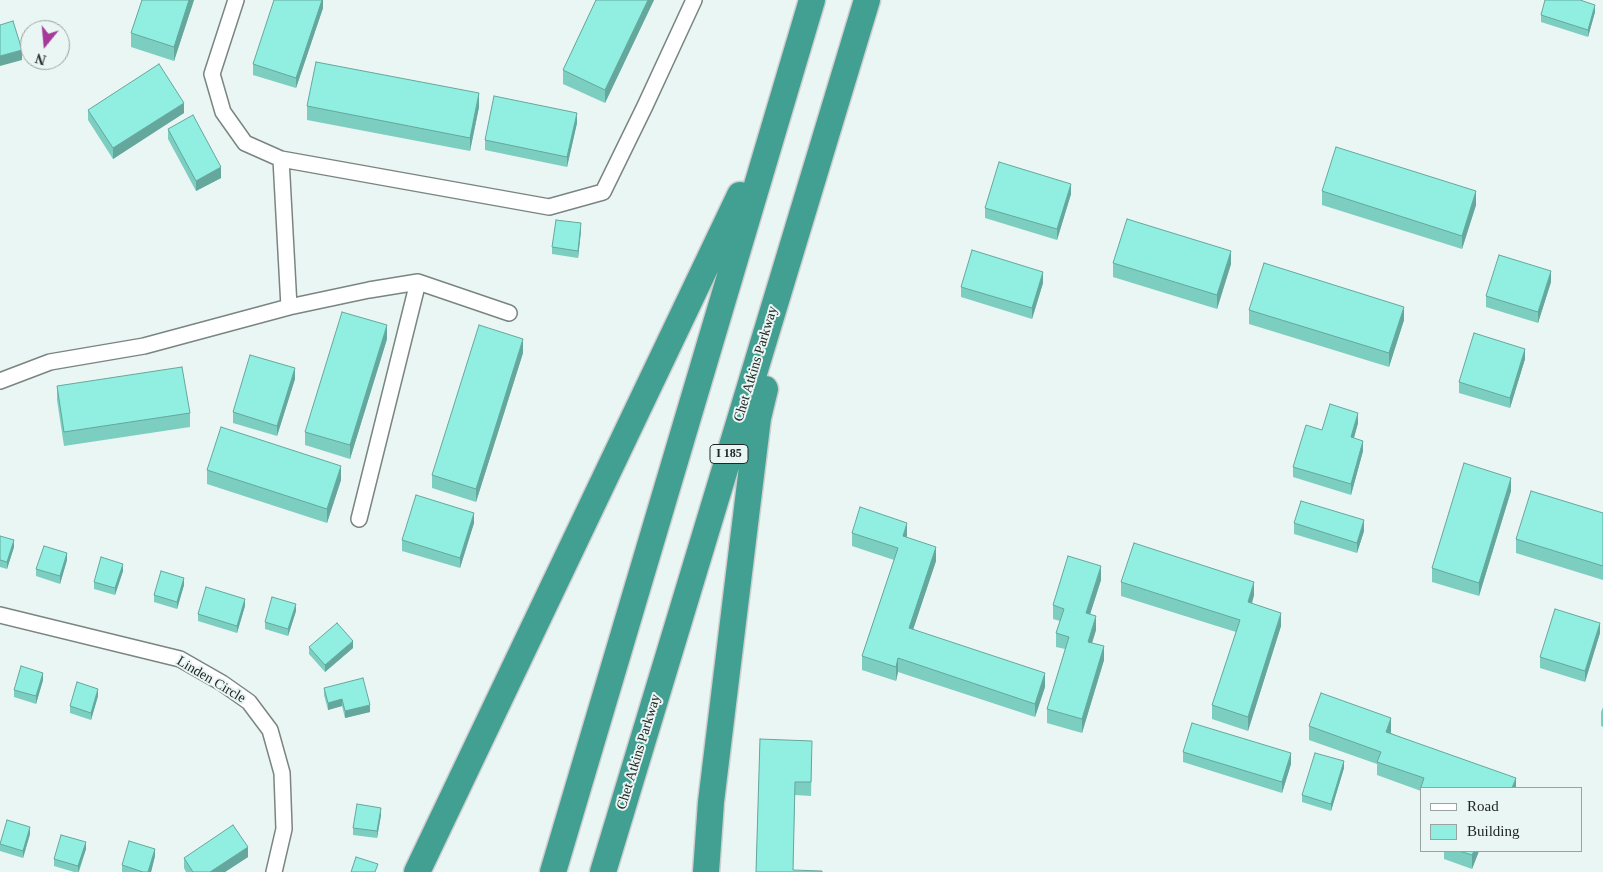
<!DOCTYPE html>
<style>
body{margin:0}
#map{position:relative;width:1603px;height:872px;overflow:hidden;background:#eaf6f3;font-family:Georgia,serif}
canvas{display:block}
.legend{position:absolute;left:1420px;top:787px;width:162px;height:65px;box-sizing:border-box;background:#eaf6f3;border:1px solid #9aa3a1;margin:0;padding:6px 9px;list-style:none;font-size:15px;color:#222625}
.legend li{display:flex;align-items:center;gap:10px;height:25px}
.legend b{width:25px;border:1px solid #9aa3a1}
.north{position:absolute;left:20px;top:20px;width:50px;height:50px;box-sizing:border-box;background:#eaf6f3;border:1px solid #9aa3a1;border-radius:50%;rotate:197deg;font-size:14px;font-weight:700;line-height:20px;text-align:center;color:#222625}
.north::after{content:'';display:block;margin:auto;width:18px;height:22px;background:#a63a9a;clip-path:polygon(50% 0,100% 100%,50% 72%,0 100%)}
</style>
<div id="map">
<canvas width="1603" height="872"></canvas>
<ul class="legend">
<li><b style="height:6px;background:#fff"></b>Road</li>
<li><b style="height:14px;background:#90efe0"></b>Building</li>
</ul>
<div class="north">N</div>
</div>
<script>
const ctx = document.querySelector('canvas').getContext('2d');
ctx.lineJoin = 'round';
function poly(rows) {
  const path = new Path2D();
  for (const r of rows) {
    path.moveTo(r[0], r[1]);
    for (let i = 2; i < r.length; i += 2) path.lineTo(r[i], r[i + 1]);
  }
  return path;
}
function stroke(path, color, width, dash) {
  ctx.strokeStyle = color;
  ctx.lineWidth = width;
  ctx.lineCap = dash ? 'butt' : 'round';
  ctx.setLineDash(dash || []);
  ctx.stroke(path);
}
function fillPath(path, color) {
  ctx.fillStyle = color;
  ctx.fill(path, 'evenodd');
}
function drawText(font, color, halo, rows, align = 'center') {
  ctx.font = font + ' Georgia,serif';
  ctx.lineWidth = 4;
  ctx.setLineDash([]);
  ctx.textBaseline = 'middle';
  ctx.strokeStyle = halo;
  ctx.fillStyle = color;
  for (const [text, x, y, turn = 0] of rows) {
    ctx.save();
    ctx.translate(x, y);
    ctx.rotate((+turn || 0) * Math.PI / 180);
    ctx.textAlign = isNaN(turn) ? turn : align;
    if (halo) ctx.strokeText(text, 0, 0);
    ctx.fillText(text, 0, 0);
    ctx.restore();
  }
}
const minor = poly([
 [236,0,212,74,223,112,245,143,281,159,549,207,603,192,645,106,694,0],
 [281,159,289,307],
 [0,381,50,362,144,346,289,307,369,290,418,282,509,313],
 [359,519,418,282],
 [0,615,180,659,222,683,249,702,270,730,282,773,284,829,274,872]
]);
const motorway = poly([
 [417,872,740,195],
 [553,872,812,0],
 [603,872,867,0],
 [706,872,711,802,758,418,765,389]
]);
const wall = poly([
 [142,0,194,0,174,61,131,47,131,33],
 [323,0,323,8,296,88,253,75,253,64],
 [596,0,654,0,605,103,563,84,563,70],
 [1595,12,1588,37,1541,22,1541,15],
 [307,106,479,107,470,151,307,120],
 [88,110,184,113,113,159,88,120],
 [577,123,567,167,485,150,485,140],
 [168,129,221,178,196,191,168,139],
 [1322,191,1476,205,1462,249,1322,205],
 [1071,194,1057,240,985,218,985,208],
 [581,231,578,258,552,254,552,247],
 [1113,263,1231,264,1217,309,1113,277],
 [1551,282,1538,323,1486,307,1486,296],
 [1043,283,1032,319,961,297,961,287],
 [1249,310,1404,320,1389,367,1249,324],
 [387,339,350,459,305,445,305,432],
 [523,353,476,502,432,488,432,475],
 [1525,359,1510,408,1459,393,1459,382],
 [295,379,277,436,233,423,233,412],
 [57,386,190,413,190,427,64,446,57,400],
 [1358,423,1354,438,1363,451,1351,495,1293,477,1293,467,1322,430],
 [207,470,341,480,327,523,207,484],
 [1511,491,1479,596,1432,582,1432,568],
 [1603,513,1603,580,1516,553,1516,539],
 [474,523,460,568,402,551,402,540],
 [1294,523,1364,531,1357,553,1294,534],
 [852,533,907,536,907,538,936,561,913,629,1045,687,1035,717,898,672,896,681,862,670,862,656,894,560,852,546],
 [0,536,14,547,7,569,0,567],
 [67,560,60,584,36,576,36,569],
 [123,571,115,595,94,589,94,582],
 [1101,580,1090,614,1096,630,1092,643,1104,660,1082,733,1047,723,1047,709,1065,649,1056,647,1056,633,1060,621,1053,619,1053,605],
 [1121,582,1254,595,1252,604,1281,626,1248,731,1212,719,1212,705,1236,632,1121,596],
 [184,585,177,609,154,602,154,595],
 [245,606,237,633,198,621,198,614],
 [296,611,288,636,265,629,265,622],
 [1600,633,1585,682,1540,668,1540,657],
 [309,647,353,648,325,672,309,654],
 [43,680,36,704,14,697,14,690],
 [324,688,370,712,345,718,342,706,328,710,324,695],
 [98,696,91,720,70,713,70,706],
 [1603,707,1603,727,1601,726,1601,712],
 [1309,726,1391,731,1391,733,1516,788,1422,788,1422,801,1421,801,1421,791,1377,775,1377,764,1309,740],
 [760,739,812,754,811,796,795,795,793,870,756,872],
 [1183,752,1291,764,1282,793,1183,762],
 [1344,768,1331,811,1302,802,1302,795],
 [381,815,377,838,353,835,353,828],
 [30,834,23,858,0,851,0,843],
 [86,849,79,872,74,872,54,866,54,859],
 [1444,851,1479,851,1472,869,1444,859],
 [155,856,151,872,122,872,122,865],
 [248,857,225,872,186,872,184,868,184,858]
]);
const shadedWall = poly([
 [189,0,194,0,174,61,174,47],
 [322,0,323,0,323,8,296,88,296,78],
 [648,0,654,0,605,103,605,90],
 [1595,5,1595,12,1588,37,1588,30],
 [22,50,22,60,0,66,0,56],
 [479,93,479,107,470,151,470,138],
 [184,103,184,113,113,159,113,148],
 [577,113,577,123,567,167,567,157],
 [221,167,221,178,196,191,196,181],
 [1071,184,1071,194,1057,240,1057,229],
 [1476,191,1476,205,1462,249,1462,236],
 [581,223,581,231,578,258,578,251],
 [1231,251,1231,264,1217,309,1217,295],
 [1551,271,1551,282,1538,323,1538,312],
 [1043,272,1043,283,1032,319,1032,308],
 [1404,307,1404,320,1389,367,1389,353],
 [387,325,387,339,350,459,350,445],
 [523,339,523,353,476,502,476,489],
 [1525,349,1525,359,1510,408,1510,398],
 [295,368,295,379,277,436,277,426],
 [1358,413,1358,423,1351,448,1351,437],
 [1363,441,1363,451,1351,495,1351,484],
 [341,466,341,480,327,523,327,509],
 [1511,478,1511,491,1479,596,1479,583],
 [474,513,474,523,460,568,460,558],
 [1364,520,1364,531,1357,553,1357,543],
 [907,523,907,536,903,550,903,536],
 [14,540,14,547,7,569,7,562],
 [936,547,936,561,909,642,909,628],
 [67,553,67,560,60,584,60,576],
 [123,564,123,571,115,595,115,588],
 [1101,566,1101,580,1086,627,1086,613],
 [184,578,184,585,177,609,177,602],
 [1254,582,1254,595,1248,616,1248,602],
 [245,599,245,606,237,633,237,626],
 [296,604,296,611,288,636,288,629],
 [1281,613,1281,626,1248,731,1248,717],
 [1096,616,1096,630,1088,656,1088,642],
 [1600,623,1600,633,1585,682,1585,671],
 [353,641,353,648,325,672,325,665],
 [1104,646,1104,660,1082,733,1082,719],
 [898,658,898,672,896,681,896,667],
 [43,673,43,680,36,704,36,696],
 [1045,673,1045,687,1035,717,1035,704],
 [98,689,98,696,91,720,91,713],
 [342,699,342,706,328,710,328,703],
 [370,705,370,712,345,718,345,711],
 [1391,718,1391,731,1386,746,1386,732],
 [1291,753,1291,764,1282,793,1282,782],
 [1344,761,1344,768,1331,811,1331,804],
 [1516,778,1516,788,1512,788],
 [381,808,381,815,377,838,377,831],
 [30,827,30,834,23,858,23,851],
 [86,842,86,849,78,872,78,866],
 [248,847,248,857,225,872,210,872],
 [155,849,155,856,151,872,148,872],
 [1474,851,1479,851,1472,869,1472,855]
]);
const building = poly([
 [142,0,189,0,174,47,131,33,142,0],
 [274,0,322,0,296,78,253,64,274,0],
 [596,0,648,0,605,90,563,70,596,0],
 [1545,0,1580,0,1595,5,1588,30,1541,15,1545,0],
 [13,21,22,50,0,56,0,25,13,21],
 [316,62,479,93,470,138,307,106,316,62],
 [159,64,184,103,113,148,88,110,159,64],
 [494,96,577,113,567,157,485,140,494,96],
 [193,115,221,167,196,181,168,129,193,115],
 [1336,147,1476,191,1462,236,1322,191,1336,147],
 [999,162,1071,184,1057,229,985,208,999,162],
 [1127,219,1231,251,1217,295,1113,263,1127,219],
 [556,220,581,223,578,251,552,247,556,220],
 [972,250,1043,272,1032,308,961,287,972,250],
 [1499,255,1551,271,1538,312,1486,296,1499,255],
 [1264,263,1404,307,1389,353,1249,310,1264,263],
 [342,312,387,325,350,445,305,432,342,312],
 [479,325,523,339,476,489,432,475,479,325],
 [1474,333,1525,349,1510,398,1459,382,1474,333],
 [250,355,295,368,277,426,233,412,250,355],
 [182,367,190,413,64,432,57,386,182,367],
 [1330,404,1358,413,1351,437,1363,441,1351,484,1293,467,1306,425,1322,430,1330,404],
 [221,427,341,466,327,509,207,470,221,427],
 [1464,463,1511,478,1479,583,1432,568,1464,463],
 [1531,491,1603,513,1603,566,1516,539,1531,491],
 [416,495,474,513,460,558,402,540,416,495],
 [1301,501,1364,520,1357,543,1294,523,1301,501],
 [860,507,907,523,903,536,936,547,909,628,1045,673,1035,704,898,658,896,667,862,656,898,548,852,533,860,507],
 [0,536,14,540,7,562,0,560,0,536],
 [1134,543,1254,582,1248,602,1281,613,1248,717,1212,705,1240,620,1121,582,1134,543],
 [44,546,67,553,60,576,36,569,44,546],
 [1068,556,1101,566,1086,613,1096,616,1088,642,1104,646,1082,719,1047,709,1069,637,1056,633,1064,609,1053,605,1068,556],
 [101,557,123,564,115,588,94,582,101,557],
 [161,571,184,578,177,602,154,595,161,571],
 [206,587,245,599,237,626,198,614,206,587],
 [272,597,296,604,288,629,265,622,272,597],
 [1555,609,1600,623,1585,671,1540,657,1555,609],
 [337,623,353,641,325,665,309,647,337,623],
 [21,666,43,673,36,696,14,690,21,666],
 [363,678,370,705,345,711,342,699,328,703,324,688,363,678],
 [77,682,98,689,91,713,70,706,77,682],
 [1321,693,1391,718,1386,732,1516,778,1512,788,1424,788,1421,787,1424,778,1377,762,1381,752,1309,726,1321,693],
 [1192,723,1291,753,1282,782,1183,752,1192,723],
 [760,739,812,741,811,782,795,782,793,870,822,871,822,872,756,872,760,739],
 [1315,753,1344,761,1331,804,1302,795,1315,753],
 [357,804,381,808,377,831,353,828,357,804],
 [7,820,30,827,23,851,0,844,7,820],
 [233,825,248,847,210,872,193,872,184,858,233,825],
 [61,835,86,842,78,866,54,859,61,835],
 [129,841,155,849,148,872,143,872,122,865,129,841],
 [1459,851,1474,851,1472,855,1459,851],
 [356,857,378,864,375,872,351,872,356,857]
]);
const shields = [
 [729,454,38]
];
const shieldNames = [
 ["I 185",729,454]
];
const streetNames = [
 ["Chet Atkins Parkway",756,364,-73],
 ["Linden Circle",211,680,31],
 ["Chet Atkins Parkway",639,752,-73]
];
stroke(minor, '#7a8582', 18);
stroke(motorway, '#cecfcf', 29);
stroke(minor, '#fff', 15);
stroke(motorway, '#41a092', 26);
fillPath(wall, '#7ccec1');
fillPath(shadedWall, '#65a79d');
fillPath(building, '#90efe0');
stroke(building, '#65a79d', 1);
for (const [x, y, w] of shields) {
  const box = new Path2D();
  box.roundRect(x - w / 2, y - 9.5, w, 19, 4);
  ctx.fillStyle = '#eaf6f3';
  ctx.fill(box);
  stroke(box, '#222625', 1);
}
drawText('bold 12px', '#222625', null, shieldNames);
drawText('14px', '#222625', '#eaf6f3', streetNames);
</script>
